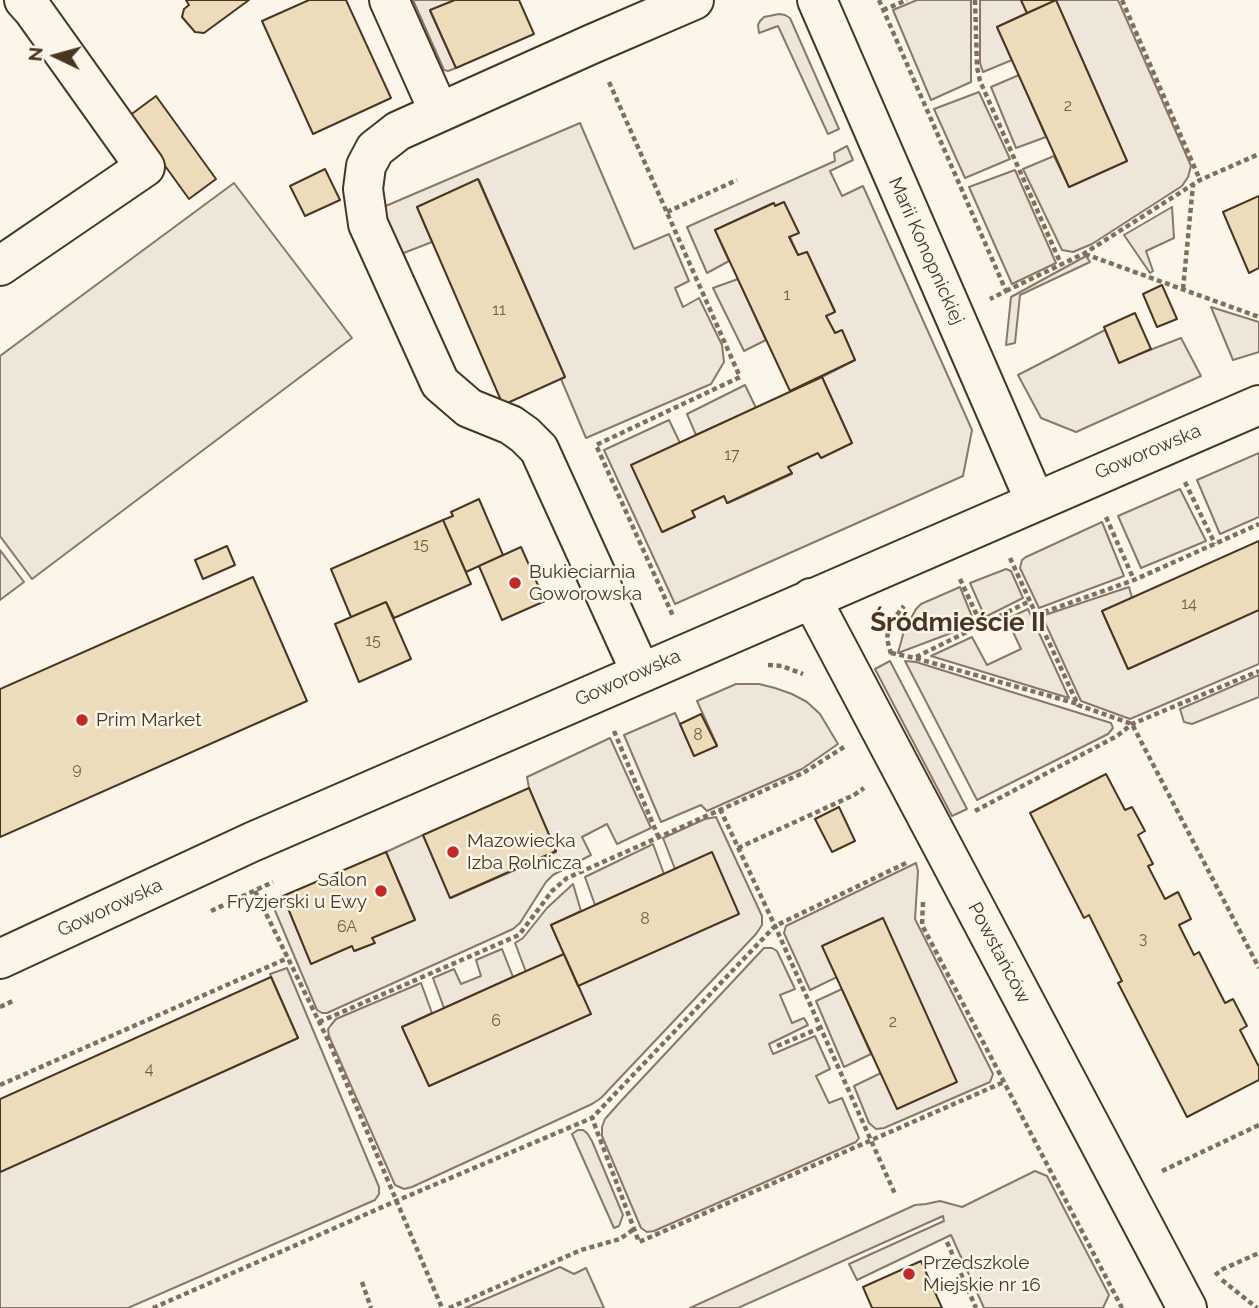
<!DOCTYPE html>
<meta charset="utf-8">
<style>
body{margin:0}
#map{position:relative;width:1259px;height:1308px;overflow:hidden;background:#fbf6e9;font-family:Raleway,sans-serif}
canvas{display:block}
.north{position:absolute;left:21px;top:21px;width:70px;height:70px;-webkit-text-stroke:5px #fbf6e9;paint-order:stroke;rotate:275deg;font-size:19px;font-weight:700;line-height:28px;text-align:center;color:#4a3520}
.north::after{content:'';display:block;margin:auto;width:24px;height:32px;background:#4a3520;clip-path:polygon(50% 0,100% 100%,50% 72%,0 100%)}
</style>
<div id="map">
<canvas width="1259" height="1308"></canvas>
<div class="north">N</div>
</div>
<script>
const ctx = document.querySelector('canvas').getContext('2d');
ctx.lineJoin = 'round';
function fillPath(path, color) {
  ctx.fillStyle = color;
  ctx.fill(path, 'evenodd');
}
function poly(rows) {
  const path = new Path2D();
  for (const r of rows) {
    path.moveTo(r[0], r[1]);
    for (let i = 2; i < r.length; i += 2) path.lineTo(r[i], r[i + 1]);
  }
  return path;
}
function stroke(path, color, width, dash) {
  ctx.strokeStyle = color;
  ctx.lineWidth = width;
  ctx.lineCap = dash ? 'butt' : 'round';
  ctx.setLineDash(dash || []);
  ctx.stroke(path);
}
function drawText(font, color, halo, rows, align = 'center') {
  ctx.font = font + ' Raleway,sans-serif';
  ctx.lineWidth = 5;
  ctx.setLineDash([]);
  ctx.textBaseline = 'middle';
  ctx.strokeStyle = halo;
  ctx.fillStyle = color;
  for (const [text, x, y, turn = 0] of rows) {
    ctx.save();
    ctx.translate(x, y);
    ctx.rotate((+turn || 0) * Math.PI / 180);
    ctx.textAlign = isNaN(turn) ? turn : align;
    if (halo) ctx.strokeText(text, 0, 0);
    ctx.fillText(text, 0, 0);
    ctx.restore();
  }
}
const green = poly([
 [413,0,455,0,430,11,456,68,448,71,444,70,413,0],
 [917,0,971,0,971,82,931,100,893,10,917,0],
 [980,0,1021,0,1027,13,997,27,1012,60,983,72,980,63,980,0],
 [1056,0,1118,0,1191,166,1188,177,1182,186,1092,244,1073,252,1062,250,1023,169,1054,156,1069,187,1127,161,1056,0],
 [779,14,785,15,790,18,839,129,828,134,778,26,759,33,758,25,760,21,764,17,779,14],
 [1019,75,1046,137,1016,148,991,87,1019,75],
 [979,92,1010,159,965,178,934,109,979,92],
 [580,123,634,249,669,234,689,281,675,288,683,307,699,298,722,345,724,362,711,384,586,438,561,379,565,377,479,180,417,207,432,242,401,254,381,208,580,123],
 [847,146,853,160,830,171,842,196,863,186,972,430,963,476,675,604,604,450,669,420,680,443,632,465,663,532,694,517,692,511,724,496,728,503,792,474,788,467,818,453,821,458,852,443,822,377,855,360,842,331,835,333,826,316,835,311,807,252,798,255,790,237,798,232,784,202,775,206,773,203,715,230,729,261,707,273,687,227,835,161,834,153,847,146],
 [1015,170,1056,263,1012,284,969,187,1015,170],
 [234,183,352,338,32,579,0,536,0,356,234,183],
 [1172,207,1174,238,1146,251,1153,271,1150,273,1124,235,1172,207],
 [1086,256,1090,262,1020,295,1015,343,1006,345,1011,297,1086,256],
 [738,279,766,340,744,351,713,288,738,279],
 [1211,307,1259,322,1259,352,1233,360,1211,307],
 [1105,330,1119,362,1181,338,1201,376,1076,432,1041,418,1018,375,1105,330],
 [745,385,756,408,696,435,687,414,745,385],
 [1259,453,1259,517,1220,534,1197,480,1259,453],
 [1180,489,1206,541,1141,568,1118,516,1180,489],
 [1102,522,1124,576,1039,608,1020,568,1022,560,1026,557,1102,522],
 [0,550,24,582,0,600,0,550],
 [1006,569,1011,571,1023,598,985,617,970,583,1006,569],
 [960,587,975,624,898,653,904,631,916,609,921,604,960,587],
 [1129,587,1132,598,1102,611,1128,669,1259,610,1259,664,1130,719,1081,701,1042,616,1129,587],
 [1028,609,1069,698,931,656,972,637,987,665,1021,649,1007,619,1028,609],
 [890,661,967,809,952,816,875,669,890,661],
 [905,661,916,662,1111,723,1113,728,1108,734,977,800,905,661],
 [1259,675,1259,697,1192,724,1184,722,1180,709,1259,675],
 [736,684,759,684,775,688,792,694,807,702,820,714,838,744,802,769,727,802,707,811,701,805,661,822,624,735,675,713,694,755,717,745,697,701,736,684],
 [610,738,651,828,617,844,607,824,582,837,591,855,553,875,546,882,520,923,513,929,327,1013,322,1013,317,1010,271,901,283,896,311,963,352,946,355,951,374,943,372,938,415,919,386,852,423,835,451,898,556,852,529,788,527,777,610,738],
 [716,817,762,916,762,925,756,934,601,1098,592,1104,412,1187,404,1189,395,1185,329,1036,328,1029,331,1025,336,1019,421,983,432,1013,402,1027,429,1086,590,1014,578,986,712,853,675,869,663,838,705,819,716,817],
 [653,844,664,874,595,905,585,877,653,844],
 [916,863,918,871,915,919,993,1074,990,1082,884,1128,876,1129,869,1123,854,1086,881,1073,883,918,823,946,837,977,810,990,784,933,786,926,916,863],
 [573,884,581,911,551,925,564,954,526,972,515,943,523,938,547,908,573,884],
 [764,948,772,948,777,951,795,989,780,995,792,1023,804,1018,808,1025,769,1044,773,1054,815,1036,830,1069,816,1076,829,1103,842,1098,859,1138,856,1142,654,1231,647,1232,641,1228,602,1136,602,1127,605,1119,621,1101,764,948],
 [502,949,513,977,444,1008,433,978,454,969,461,984,481,976,476,960,502,949],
 [287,968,379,1187,379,1194,375,1200,128,1308,0,1308,0,1172,298,1038,270,974,287,968],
 [842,989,871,1054,844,1067,816,1001,842,989],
 [578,1130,583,1130,587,1133,592,1141,623,1215,619,1226,614,1228,572,1134,578,1130],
 [1035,1171,1047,1176,1109,1295,1103,1308,984,1308,951,1235,857,1280,849,1264,944,1221,943,1216,738,1308,690,1308,915,1205,926,1204,940,1201,962,1207,1035,1171],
 [560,1267,574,1274,586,1268,604,1308,465,1308,560,1267]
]);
const building = poly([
 [186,0,249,0,204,33,195,32,182,17,184,9,189,5,186,0],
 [309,0,346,0,391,98,313,134,262,21,309,0],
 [455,0,519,0,534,34,456,68,430,10,455,0],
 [1021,0,1056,0,1027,13,1021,0],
 [1056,0,1127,161,1069,187,997,27,1056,0],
 [156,96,216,179,189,199,129,116,156,96],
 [325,169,340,200,305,216,290,186,325,169],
 [478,179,565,377,503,405,417,207,478,179],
 [1259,196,1259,268,1249,273,1223,212,1259,196],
 [784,202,799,233,789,237,798,255,807,252,835,312,826,316,835,333,842,330,855,360,790,391,715,230,774,203,775,206,784,202],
 [1162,285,1177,319,1157,327,1143,294,1162,285],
 [1135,313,1151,349,1119,363,1104,327,1135,313],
 [822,377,852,443,821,458,818,453,788,467,792,473,727,503,724,496,692,511,695,517,662,532,631,465,822,377],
 [479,499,503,555,466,572,443,520,453,516,451,512,479,499],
 [443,520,471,584,394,618,386,602,351,617,331,569,443,520],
 [1259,541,1259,610,1128,669,1102,611,1259,541],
 [227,546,235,565,203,579,195,560,227,546],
 [521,547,545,601,502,620,479,566,521,547],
 [253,577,307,701,0,837,0,689,253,577],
 [386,602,411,659,359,682,335,624,386,602],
 [701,714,717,746,694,756,680,724,701,714],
 [1106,774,1125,810,1132,807,1145,831,1138,835,1153,864,1148,866,1165,899,1178,892,1191,919,1179,925,1194,955,1199,952,1225,1003,1233,999,1247,1026,1240,1030,1259,1067,1259,1080,1187,1117,1118,983,1122,981,1089,915,1084,918,1030,813,1106,774],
 [529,788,556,851,450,898,423,835,529,788],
 [839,807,855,841,832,852,815,819,839,807],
 [386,852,415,920,372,938,375,943,354,951,352,946,311,964,283,896,386,852],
 [712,852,739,914,578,986,551,925,712,852],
 [883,918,957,1082,897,1109,822,946,883,918],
 [564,954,591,1014,429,1086,402,1027,564,954],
 [271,977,298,1038,0,1172,0,1099,271,977],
 [921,1261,942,1308,872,1308,863,1287,921,1261]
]);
const path = poly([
 [879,0,1006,291,990,299],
 [975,0,977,67,980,81,1061,264],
 [1122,0,1200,180],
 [883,10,907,0],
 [609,82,740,377,596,445,673,616],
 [667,212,737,180],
 [1085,254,1259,317],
 [1183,289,1193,185],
 [1006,291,1085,253,1200,180,1259,154],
 [1185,482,1215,544],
 [1106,517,1134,580],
 [1010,558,1078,705,1132,724,1259,968],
 [960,579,982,626],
 [1036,615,1134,580,1259,524],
 [891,653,915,658,1078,704],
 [891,654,887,639,889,625,904,606],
 [916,657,1030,601],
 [768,665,782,666,803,674],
 [614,731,658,836],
 [720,809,775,926,895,1194],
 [975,811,1117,736,1132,724,1259,671],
 [738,848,854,795,864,788],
 [906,863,775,926,592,1118,639,1242,1004,1082],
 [255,891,329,1042,442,1308],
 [923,902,922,925,1122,1308],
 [211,911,273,882],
 [0,1007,15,1000],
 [319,1022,519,935,552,891,567,878,803,773,844,747],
 [777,1046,820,1028],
 [0,1085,288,958],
 [1162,1171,1259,1125],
 [947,1242,976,1308],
 [1215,1275,1223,1269,1259,1253],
 [1222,1280,1257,1308],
 [362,1282,371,1308],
 [153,1308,396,1201,592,1118],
 [449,1308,581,1250,620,1239,634,1229]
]);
const minor = poly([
 [389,0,439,112],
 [817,0,1035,501],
 [0,266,145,167,33,10,24,0],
 [811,598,1187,1308],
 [641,673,539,449,525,435,511,425,469,408,440,383,368,224,363,189,366,166,375,149,398,131,592,44,694,0],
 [0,959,252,842,1259,405]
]);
const markers = [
 [515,583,7,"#c62828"],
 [82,720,7,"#c62828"],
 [453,852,7,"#c62828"],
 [381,891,7,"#c62828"],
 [909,1274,7,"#c62828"]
];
const numberNames = [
 ["2",1068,106],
 ["1",787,295],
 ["11",499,310],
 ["17",732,455],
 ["15",421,545],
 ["14",1189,604],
 ["15",373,641],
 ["8",698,735],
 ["9",77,769],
 ["8",645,919],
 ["6A",347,927],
 ["3",1143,939],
 ["6",496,1021],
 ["2",893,1022],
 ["4",149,1069]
];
const streetNames = [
 ["Marii Konopnickiej",926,251,66],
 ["Goworowska",1148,452,-23],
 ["Goworowska",628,678,-24],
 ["Goworowska",110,908,-25],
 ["Powstańców",999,953,62]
];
const poiNames = [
 ["Bukieciarnia",529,572],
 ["Goworowska",529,594],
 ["Prim Market",96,720],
 ["Mazowiecka",467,841],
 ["Izba Rolnicza",467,863],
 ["Salon",367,880,"right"],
 ["Fryzjerski u Ewy",367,902,"right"],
 ["Przedszkole",923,1263],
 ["Miejskie nr 16",923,1285]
];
const districtNames = [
 ["Śródmieście II",958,623]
];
fillPath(green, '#ede6d9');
stroke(green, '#887966', 2);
fillPath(building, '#ecdcbc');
stroke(building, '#4a3520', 2);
stroke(minor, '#4a3520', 42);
stroke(path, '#7f6f5c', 4.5, [5, 3.5]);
stroke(minor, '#fbf6e9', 38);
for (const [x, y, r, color] of markers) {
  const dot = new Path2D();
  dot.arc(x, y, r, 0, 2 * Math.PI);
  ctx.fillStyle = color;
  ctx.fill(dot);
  stroke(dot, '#fbf6e9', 2.5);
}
drawText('16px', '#725f47', null, numberNames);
drawText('19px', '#4a3520', '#fbf6e9', streetNames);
drawText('19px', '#4a3520', '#fbf6e9', poiNames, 'left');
drawText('bold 26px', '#4a3520', '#fbf6e9', districtNames);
</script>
